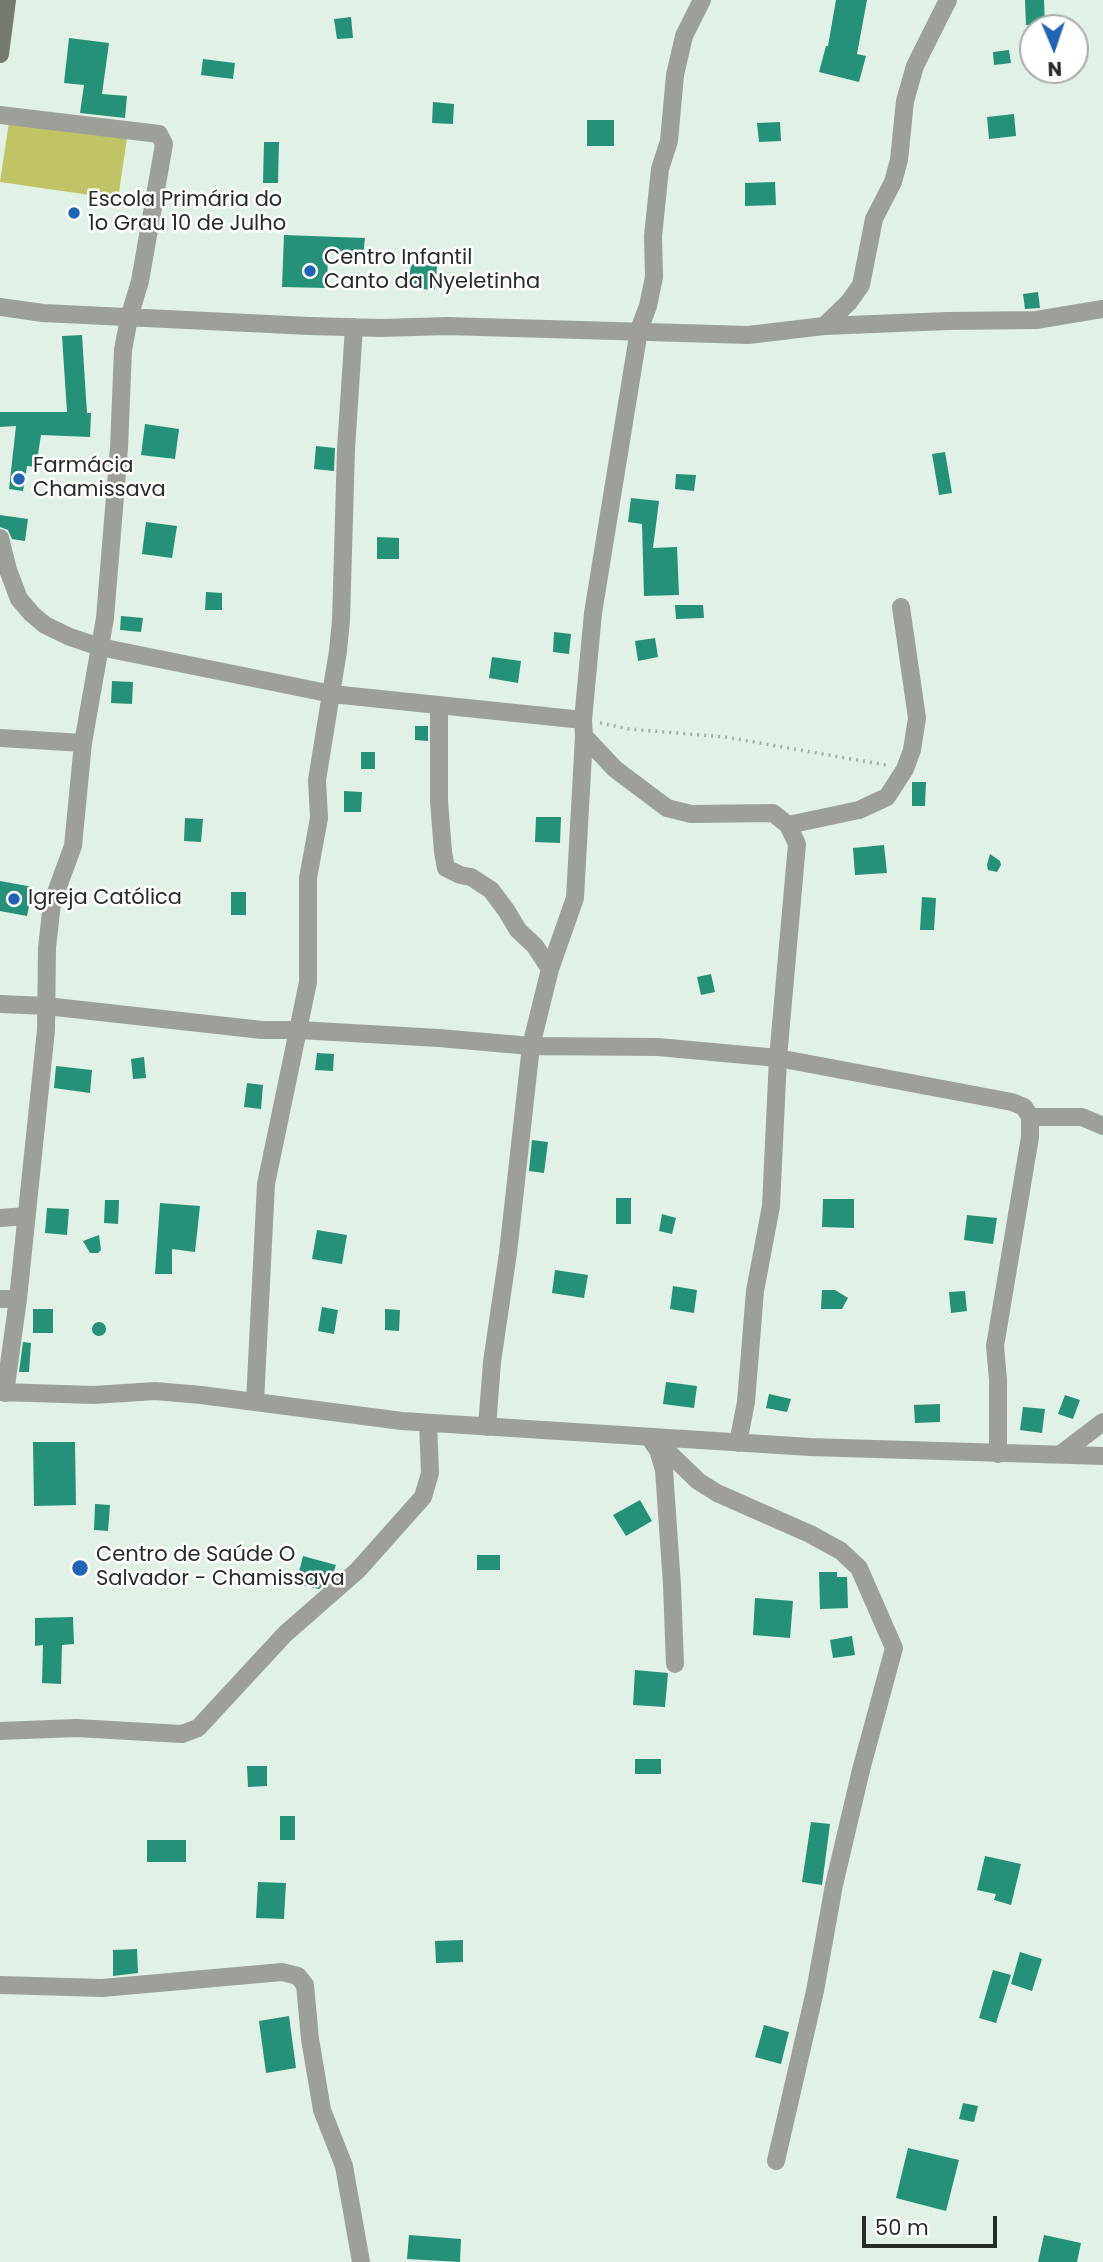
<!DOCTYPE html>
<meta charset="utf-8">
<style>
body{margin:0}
#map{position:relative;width:1103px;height:2262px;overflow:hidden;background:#e1f1e5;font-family:Poppins,sans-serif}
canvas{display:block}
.north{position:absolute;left:1019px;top:14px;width:70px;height:70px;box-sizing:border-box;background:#fff;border:2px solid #a8aba9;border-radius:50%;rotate:178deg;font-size:19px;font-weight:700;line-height:28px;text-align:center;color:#262c28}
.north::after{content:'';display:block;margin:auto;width:24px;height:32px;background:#2163b4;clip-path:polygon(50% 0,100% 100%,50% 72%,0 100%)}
.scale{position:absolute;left:862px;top:2216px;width:135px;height:32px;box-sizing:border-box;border:4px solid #262c28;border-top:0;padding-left:9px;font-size:21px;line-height:24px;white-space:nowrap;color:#262c28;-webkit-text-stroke:5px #fff;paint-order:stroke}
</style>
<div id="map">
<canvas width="1103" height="2262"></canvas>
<div class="north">N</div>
<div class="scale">50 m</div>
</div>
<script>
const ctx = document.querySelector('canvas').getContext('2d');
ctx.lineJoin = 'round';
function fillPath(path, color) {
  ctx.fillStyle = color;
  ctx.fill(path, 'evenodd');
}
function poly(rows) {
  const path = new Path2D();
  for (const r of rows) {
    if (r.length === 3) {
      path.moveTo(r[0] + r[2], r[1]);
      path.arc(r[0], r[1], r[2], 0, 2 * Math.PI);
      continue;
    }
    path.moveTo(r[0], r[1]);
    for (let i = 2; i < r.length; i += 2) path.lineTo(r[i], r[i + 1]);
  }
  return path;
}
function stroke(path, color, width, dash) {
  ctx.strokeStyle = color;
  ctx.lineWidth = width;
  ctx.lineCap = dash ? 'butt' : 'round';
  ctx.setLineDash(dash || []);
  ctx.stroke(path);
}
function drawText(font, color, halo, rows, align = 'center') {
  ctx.font = font + ' Poppins,sans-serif';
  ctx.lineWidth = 5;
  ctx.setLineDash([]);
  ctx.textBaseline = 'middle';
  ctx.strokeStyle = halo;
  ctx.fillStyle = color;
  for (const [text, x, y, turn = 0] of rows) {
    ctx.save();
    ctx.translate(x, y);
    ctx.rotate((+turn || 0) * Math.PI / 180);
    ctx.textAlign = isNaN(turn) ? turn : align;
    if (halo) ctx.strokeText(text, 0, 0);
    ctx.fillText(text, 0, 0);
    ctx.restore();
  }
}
const green = poly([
 [9,122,127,138,118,199,0,182]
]);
const building = poly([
 [836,0,867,0,857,54,866,56,859,82,819,72,826,46,828,46],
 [1025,0,1044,0,1045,25,1026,25],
 [351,17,353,38,337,39,334,19],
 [69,38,109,43,102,94,127,96,125,118,80,113,84,85,64,83],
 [1009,50,1011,63,994,65,993,52],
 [203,59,235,63,233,79,201,75],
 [433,102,454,104,453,124,432,123],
 [1014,114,1016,136,989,139,987,117],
 [587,120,614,120,614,146,587,146],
 [780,122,781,141,759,142,757,123],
 [264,142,279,142,278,183,263,183],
 [775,182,776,205,745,206,745,183],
 [284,235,365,238,363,256,328,253,327,288,282,287],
 [411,264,437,266,435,290,408,288],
 [1038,292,1040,308,1025,309,1023,294],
 [82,335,87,413,91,413,90,437,41,435,36,467,27,466,23,491,9,489,16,426,0,427,0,412,67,412,62,336],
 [145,424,179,429,175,459,141,455],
 [316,446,335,448,334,471,314,469],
 [945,452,952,493,939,495,932,454],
 [676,474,696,475,694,491,675,489],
 [631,498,659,501,653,548,677,547,679,595,644,596,642,524,628,522],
 [0,515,28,519,25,541,12,539,8,530,0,527],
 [146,522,177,526,172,558,142,554],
 [377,537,399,538,399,559,377,559],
 [206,592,222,593,222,610,205,610],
 [675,605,703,605,704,618,676,619],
 [121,616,143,618,141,632,120,630],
 [554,632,571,634,569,654,553,652],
 [655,638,658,657,638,661,635,641],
 [492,657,521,661,518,683,489,678],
 [112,681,133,682,132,704,111,703],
 [415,726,428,726,428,741,415,740],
 [361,752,375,752,375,769,361,769],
 [912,782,926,782,925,806,912,806],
 [344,791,362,792,361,812,344,812],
 [536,817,561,817,560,843,535,842],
 [185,818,203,819,201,842,184,841],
 [884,845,887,873,855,875,853,848],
 [990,854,1000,861,1001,865,997,872,988,870,987,865],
 [0,881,33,887,27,916,0,911],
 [231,892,246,892,246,915,231,915],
 [922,897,936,898,934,930,920,930],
 [711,974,715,992,701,995,697,977],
 [317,1053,334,1054,333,1071,315,1070],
 [144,1057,146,1078,133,1079,131,1059],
 [56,1066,92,1070,90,1093,54,1088],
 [247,1083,263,1085,261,1109,244,1107],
 [532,1140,548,1142,544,1173,529,1171],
 [616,1198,631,1198,631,1224,616,1224],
 [823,1199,854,1199,854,1228,822,1227],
 [105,1200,119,1200,118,1224,104,1223],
 [160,1203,200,1206,195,1252,172,1249,172,1274,155,1274],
 [47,1208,69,1209,67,1235,45,1233],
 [662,1214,676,1218,672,1234,659,1231],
 [967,1215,997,1218,993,1244,964,1240],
 [317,1230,347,1235,342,1264,312,1259],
 [99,1235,101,1250,98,1253,90,1253,83,1241],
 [555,1270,588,1275,584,1298,552,1293],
 [673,1286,697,1290,694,1313,670,1309],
 [822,1290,835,1290,848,1298,842,1309,821,1309],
 [965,1291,967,1311,951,1313,949,1292],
 [322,1307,338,1310,334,1334,318,1331],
 [33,1309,53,1309,53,1333,33,1333],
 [385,1309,400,1310,399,1331,385,1330],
 [99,1329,7],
 [23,1342,31,1343,29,1372,19,1372],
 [666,1382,697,1386,694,1408,663,1404],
 [769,1394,791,1399,787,1412,766,1408],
 [1065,1395,1080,1400,1073,1419,1058,1414],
 [940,1404,940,1422,915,1423,914,1405],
 [1023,1407,1045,1409,1042,1433,1020,1430],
 [33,1442,75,1442,76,1505,34,1506],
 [640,1500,652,1521,626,1536,613,1515],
 [95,1504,110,1505,108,1531,94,1530],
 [477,1555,500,1555,500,1570,477,1570],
 [303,1556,336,1565,332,1577,319,1589,296,1584],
 [819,1572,837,1572,837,1577,847,1577,848,1608,820,1609],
 [755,1598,793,1601,790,1638,753,1635],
 [73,1617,74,1644,62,1645,61,1684,42,1683,43,1645,35,1646,35,1618],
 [852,1636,855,1655,833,1658,830,1640],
 [635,1670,668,1673,665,1707,633,1705],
 [635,1759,661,1759,661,1774,635,1774],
 [247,1766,267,1766,267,1786,248,1787],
 [280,1816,295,1816,295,1840,280,1840],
 [811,1822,830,1824,822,1885,802,1882],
 [147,1840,186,1840,186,1862,147,1862],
 [985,1856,1021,1864,1011,1905,994,1900,996,1894,977,1890],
 [258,1882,286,1883,284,1919,256,1918],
 [463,1940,463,1962,436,1963,435,1941],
 [137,1949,138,1973,113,1976,113,1950],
 [1020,1952,1042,1959,1032,1991,1011,1984],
 [993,1970,1011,1975,996,2023,979,2018],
 [289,2016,296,2068,266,2073,259,2021],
 [764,2025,789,2032,781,2064,755,2057],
 [963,2103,978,2106,974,2122,959,2119],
 [908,2148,959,2160,946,2211,896,2198],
 [409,2235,461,2239,460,2262,407,2259],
 [1044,2235,1081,2243,1077,2262,1038,2262]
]);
const path = poly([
 [600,723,629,729,725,737,886,765]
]);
const street = poly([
 [0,115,159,134,164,144,140,281,129,318,123,350,119,448,105,618,83,743,73,846,52,903,47,948,46,1030,18,1299,5,1393],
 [0,307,43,313,310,326,381,328,447,326,748,335,824,326,948,321,1036,320,1103,309],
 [824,326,849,302,861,285,874,219,893,182,899,160,905,101,915,66,948,0],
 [0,538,8,570,19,599,32,614,45,625,70,637,100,647,332,694,583,720],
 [439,705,439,801,443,852,446,868,460,875,471,877,491,890,506,910,518,930,535,946,550,969],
 [584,736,615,769,667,808,691,814,773,813,788,825,797,844,778,1058,771,1206,755,1291,746,1402,738,1443],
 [0,738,83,743],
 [788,825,859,810,887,797,905,769,912,750,917,718,901,607],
 [0,1004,46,1006,262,1030,299,1030,439,1038,531,1046,658,1047,778,1058,1012,1102,1024,1107,1030,1117,1030,1137,995,1346,998,1380,998,1454],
 [1030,1117,1082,1117,1103,1126],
 [0,1218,26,1216],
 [0,1299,18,1299],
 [0,1392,94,1395,155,1391,201,1395,402,1421,810,1447,1103,1456],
 [255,1402,266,1184,308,982,308,878,319,818,317,780,338,651,341,620,346,449,354,327],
 [487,1427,492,1362,508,1253,531,1046,550,969,575,898,584,736,583,720,593,613,639,330,648,306,654,277,653,236,660,169,669,141,675,75,684,36,702,0],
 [653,1443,658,1450,664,1470,672,1585,675,1664],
 [658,1450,667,1451,698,1481,717,1493,810,1534,841,1551,859,1568,894,1648,861,1770,834,1885,815,1991,776,2161],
 [1061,1454,1103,1422],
 [0,1731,76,1728,182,1734,198,1728,285,1634,358,1570,423,1497,430,1473,428,1423],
 [0,1985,102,1988,282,1972,298,1976,305,1985,310,2039,322,2110,344,2166,361,2262]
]);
const secondary = poly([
 [0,54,7,0]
]);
const markers = [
 [74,213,7,"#2163b4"],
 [310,271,7,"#2163b4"],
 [19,479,7,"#2163b4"],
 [14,899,7,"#2163b4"],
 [80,1568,9,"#2163b4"]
];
const poiNames = [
 ["Escola Primária do",88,201],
 ["1o Grau 10 de Julho",88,225],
 ["Centro Infantil",324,259],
 ["Canto da Nyeletinha",324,283],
 ["Farmácia",33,467],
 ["Chamissava",33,491],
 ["Igreja Católica",28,899],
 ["Centro de Saúde O",96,1556],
 ["Salvador - Chamissava",96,1580]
];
fillPath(green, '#c0c465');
fillPath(building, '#249178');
stroke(path, '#a3afa6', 3.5, [2, 5]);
stroke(street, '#9ca099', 18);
stroke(secondary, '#767b72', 18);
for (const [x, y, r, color] of markers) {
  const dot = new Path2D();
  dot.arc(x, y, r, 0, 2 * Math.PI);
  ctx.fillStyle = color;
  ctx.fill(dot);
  stroke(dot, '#fff', 2.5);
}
drawText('21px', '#262c28', '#fff', poiNames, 'left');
</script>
